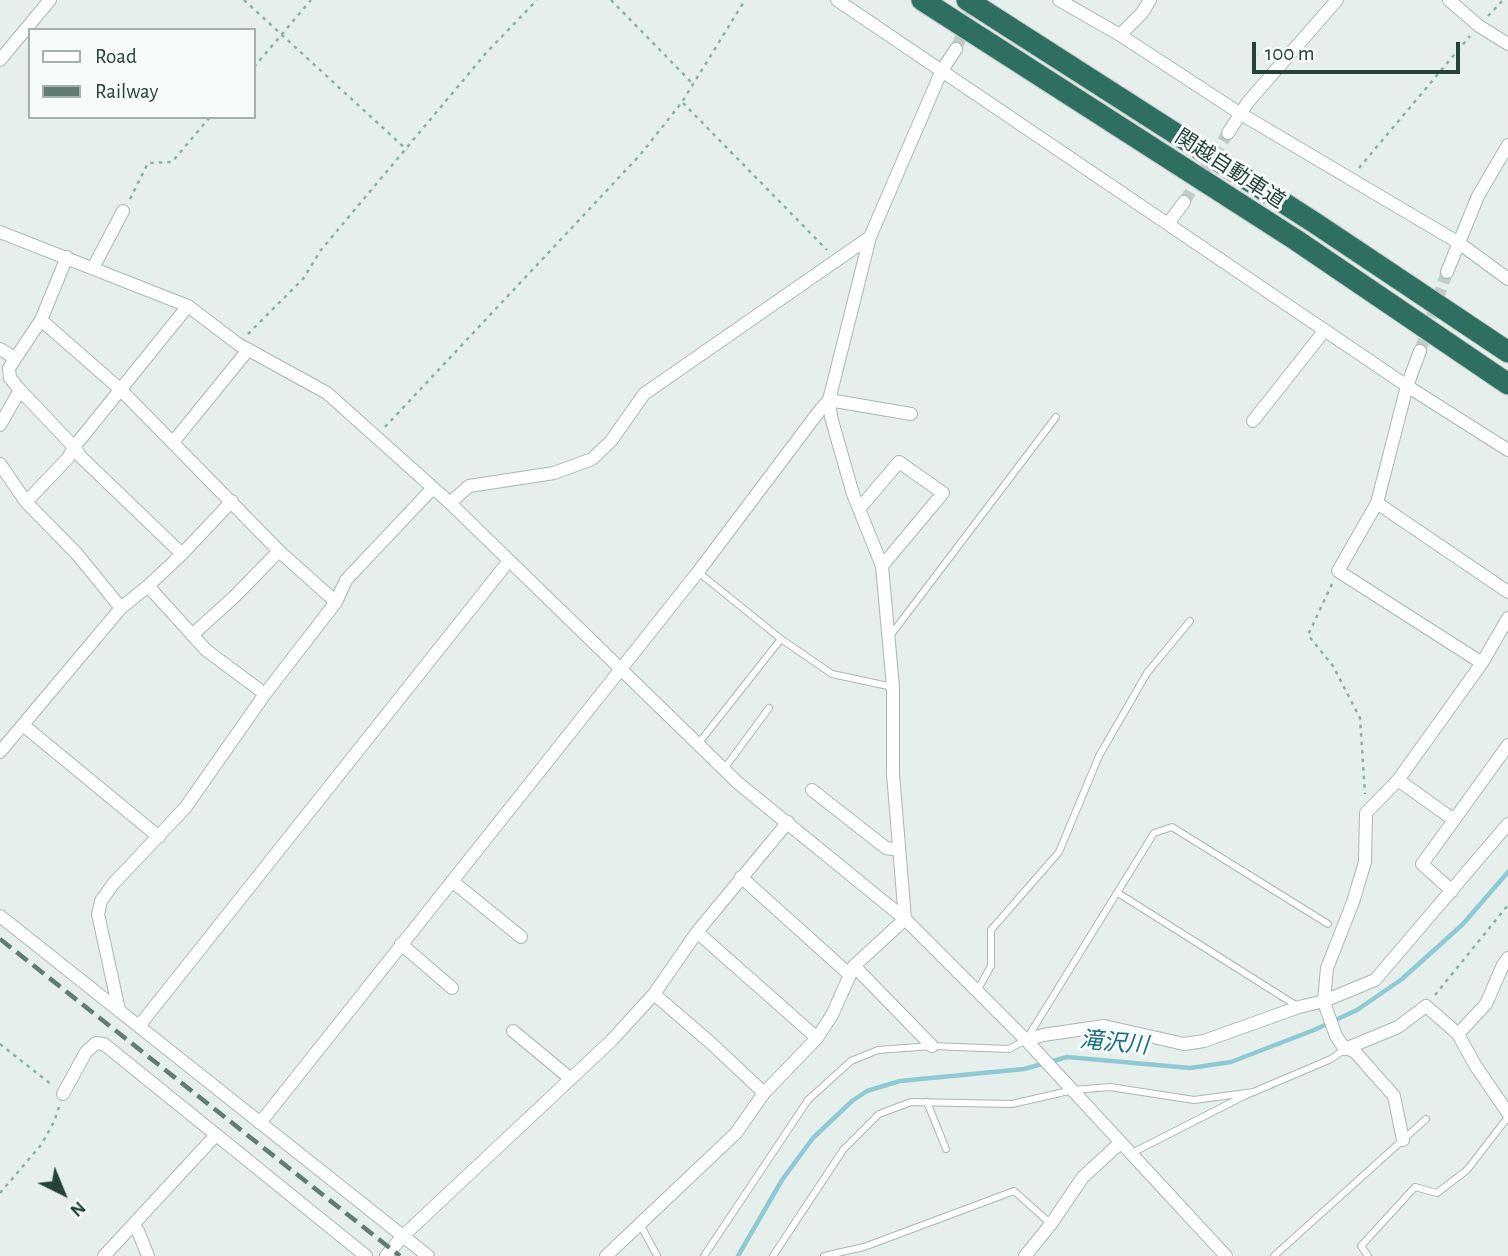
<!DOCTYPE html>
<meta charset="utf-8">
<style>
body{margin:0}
#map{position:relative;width:1508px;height:1256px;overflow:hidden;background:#e6efeb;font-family:"Alegreya Sans",sans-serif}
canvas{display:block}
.legend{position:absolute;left:28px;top:28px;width:228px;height:91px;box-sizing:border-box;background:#f7fbf9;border:2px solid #a3b1ad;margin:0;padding:9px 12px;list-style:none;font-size:21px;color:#24423a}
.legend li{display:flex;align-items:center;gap:14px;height:35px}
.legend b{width:35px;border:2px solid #a3b1ad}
.north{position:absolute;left:28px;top:1158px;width:70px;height:70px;-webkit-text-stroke:5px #f7fbf9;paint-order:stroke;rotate:137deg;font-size:19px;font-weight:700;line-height:28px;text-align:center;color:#24423a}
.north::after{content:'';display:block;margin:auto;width:24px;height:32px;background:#24423a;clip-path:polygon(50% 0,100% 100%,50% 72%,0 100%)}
.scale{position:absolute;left:1252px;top:42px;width:208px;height:32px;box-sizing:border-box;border:4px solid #24423a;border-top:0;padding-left:9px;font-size:21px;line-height:24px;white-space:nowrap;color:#24423a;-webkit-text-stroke:5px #f7fbf9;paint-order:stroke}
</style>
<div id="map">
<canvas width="1508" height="1256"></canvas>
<ul class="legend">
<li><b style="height:9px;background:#fff"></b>Road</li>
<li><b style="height:9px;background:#5f7d75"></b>Railway</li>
</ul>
<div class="north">N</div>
<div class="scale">100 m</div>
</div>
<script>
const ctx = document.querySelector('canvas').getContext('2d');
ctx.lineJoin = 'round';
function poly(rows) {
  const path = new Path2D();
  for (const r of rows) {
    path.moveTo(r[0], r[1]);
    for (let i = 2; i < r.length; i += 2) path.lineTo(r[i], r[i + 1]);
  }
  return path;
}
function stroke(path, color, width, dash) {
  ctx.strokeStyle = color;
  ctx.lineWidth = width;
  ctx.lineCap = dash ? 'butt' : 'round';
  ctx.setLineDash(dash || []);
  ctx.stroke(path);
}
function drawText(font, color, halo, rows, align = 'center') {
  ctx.font = font + ' "Alegreya Sans","Noto Sans JP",sans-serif';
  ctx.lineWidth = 6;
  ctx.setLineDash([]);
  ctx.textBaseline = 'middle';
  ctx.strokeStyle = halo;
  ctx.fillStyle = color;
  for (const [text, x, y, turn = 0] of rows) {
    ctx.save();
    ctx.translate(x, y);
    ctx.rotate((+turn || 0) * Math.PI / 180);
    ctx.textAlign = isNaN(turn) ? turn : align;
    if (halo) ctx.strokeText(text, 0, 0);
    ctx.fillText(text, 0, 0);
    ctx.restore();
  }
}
const stream = poly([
 [738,1256,782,1180,813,1138,852,1101,867,1091,900,1081,1024,1069,1067,1057,1190,1068,1231,1062,1314,1030,1357,1010,1402,979,1463,924,1508,872]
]);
const minorTunnel = poly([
 [956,49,977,0],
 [1184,202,1228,133],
 [1420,351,1447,272]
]);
const path = poly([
 [244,0,407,150],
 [611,0,693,84],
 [1488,16,1503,0],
 [254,67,311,0],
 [683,103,827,250],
 [1359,168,1470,36],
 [130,199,148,163,172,162,210,117],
 [248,334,303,279,321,250,486,53,537,0],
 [385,427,640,155,682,102,745,0],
 [1332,584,1308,635,1333,666,1360,718,1365,794],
 [1435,995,1508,905],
 [0,1044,52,1085],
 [0,1193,41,1145,54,1122,59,1107]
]);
const service = poly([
 [698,572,781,639,832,674,893,687],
 [890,636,1056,417],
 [698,744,781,639],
 [724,769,769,708],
 [1118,893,1297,1006],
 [977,991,991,966,991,930,1059,852,1099,756,1147,673,1190,621],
 [927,1102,946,1149],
 [1130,1154,1244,1096,1331,1059,1345,1049],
 [640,1224,657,1256],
 [704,1256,808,1100,851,1061,878,1050,932,1046,1009,1049,1026,1040,1154,833,1172,827,1328,924],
 [773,1256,843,1150,879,1114,911,1102,1012,1104,1073,1090,1110,1087,1194,1100,1254,1092],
 [824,1256,864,1247,1014,1191,1051,1224],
 [1274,1256,1426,1119],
 [1368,1256,1361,1246,1415,1187,1437,1193,1467,1170,1508,1117]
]);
const minor = poly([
 [837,0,1407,386,1508,450],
 [1059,0,1120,35,1241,114,1459,243,1508,279],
 [1449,0,1479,26,1508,44],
 [1120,35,1142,13,1150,0],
 [0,60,50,0],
 [1228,133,1248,102,1337,0],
 [1168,224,1184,202],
 [0,232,188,306,238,344,327,393,450,503,738,783,905,919,1026,1040,1226,1256],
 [93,268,123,211],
 [1447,272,1478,196,1508,145],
 [41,320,121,390,279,551,336,602],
 [0,349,15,358],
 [1420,351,1407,386,1377,503,1338,571,1482,663],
 [20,390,74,447,81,457,182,554],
 [1253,421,1325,330],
 [0,425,20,390,10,378,9,368,41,320,67,257],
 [174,441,248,350],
 [0,464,26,502,77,554,121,608],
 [26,502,68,458,74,447,188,306],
 [450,503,469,486,554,473,592,459,611,441,644,394,870,237],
 [1377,503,1508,592],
 [859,509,899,462,943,493,882,566],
 [148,586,206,650,265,694],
 [1508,618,1482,663,1398,780,1454,820,1508,745],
 [192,635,234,597,279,551],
 [23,725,159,837],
 [0,752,121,608,148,586,182,554,232,501],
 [1398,780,1366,813,1365,862,1353,902,1327,968,1324,1001,1326,1008,1336,1036,1345,1049,1398,1027,1426,1006,1458,1034,1475,1065,1508,1113],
 [812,790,886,848,899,850],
 [741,877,850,975],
 [452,881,521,937],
 [1452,891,1422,864,1454,820],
 [0,916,428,1256],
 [697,932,817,1038],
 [401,944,452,988],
 [854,966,932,1046],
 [654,994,712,1044,764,1093],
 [119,1010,98,914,101,901,113,884,185,808,265,694,336,602,346,580,432,489],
 [139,1026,508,562],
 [513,1031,571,1079],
 [1458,1034,1486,1004,1503,965,1508,958],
 [1026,1040,1043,1035,1104,1026,1184,1044,1204,1041,1299,1007,1324,1001,1375,980,1508,824],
 [1348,1048,1356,1053,1394,1096,1403,1140],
 [63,1094,86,1052,96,1043,104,1044,366,1256],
 [260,1123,698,572,820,410,829,400,911,414],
 [133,1225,138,1231,148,1256],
 [104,1256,216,1135],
 [386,1256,403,1236,611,1041,654,994,697,932,788,822],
 [606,1256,736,1133,764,1093,817,1038,832,1015,854,966,905,919,893,774,893,687,882,566,853,494,831,417,829,400,870,237,942,70,956,49],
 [1025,1256,1051,1224,1083,1177,1120,1143]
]);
const motorway = poly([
 [922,0,1296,240,1508,384],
 [967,0,1315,223,1508,352]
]);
const rail = poly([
 [0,939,400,1256]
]);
const streetNames = [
 ["関越自動車道",1230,169,33]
];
const waterNames = [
 ["滝沢川",1114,1043,5]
];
stroke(stream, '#8ec9d4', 4.5);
stroke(minorTunnel, '#bfccc8', 12, [12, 6]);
stroke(service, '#a8b8b2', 8);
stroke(minor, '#a8b8b2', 14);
stroke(motorway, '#c2cac8', 23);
stroke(path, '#86b3a5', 2.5, [3.5, 5]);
stroke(service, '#fff', 6);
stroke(minor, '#fff', 12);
stroke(motorway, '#2f6f62', 21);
stroke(rail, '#5f7d75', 4.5, [14, 7]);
drawText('21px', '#24423a', '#f7fbf9', streetNames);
drawText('italic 23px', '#1c6f80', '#f7fbf9', waterNames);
</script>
